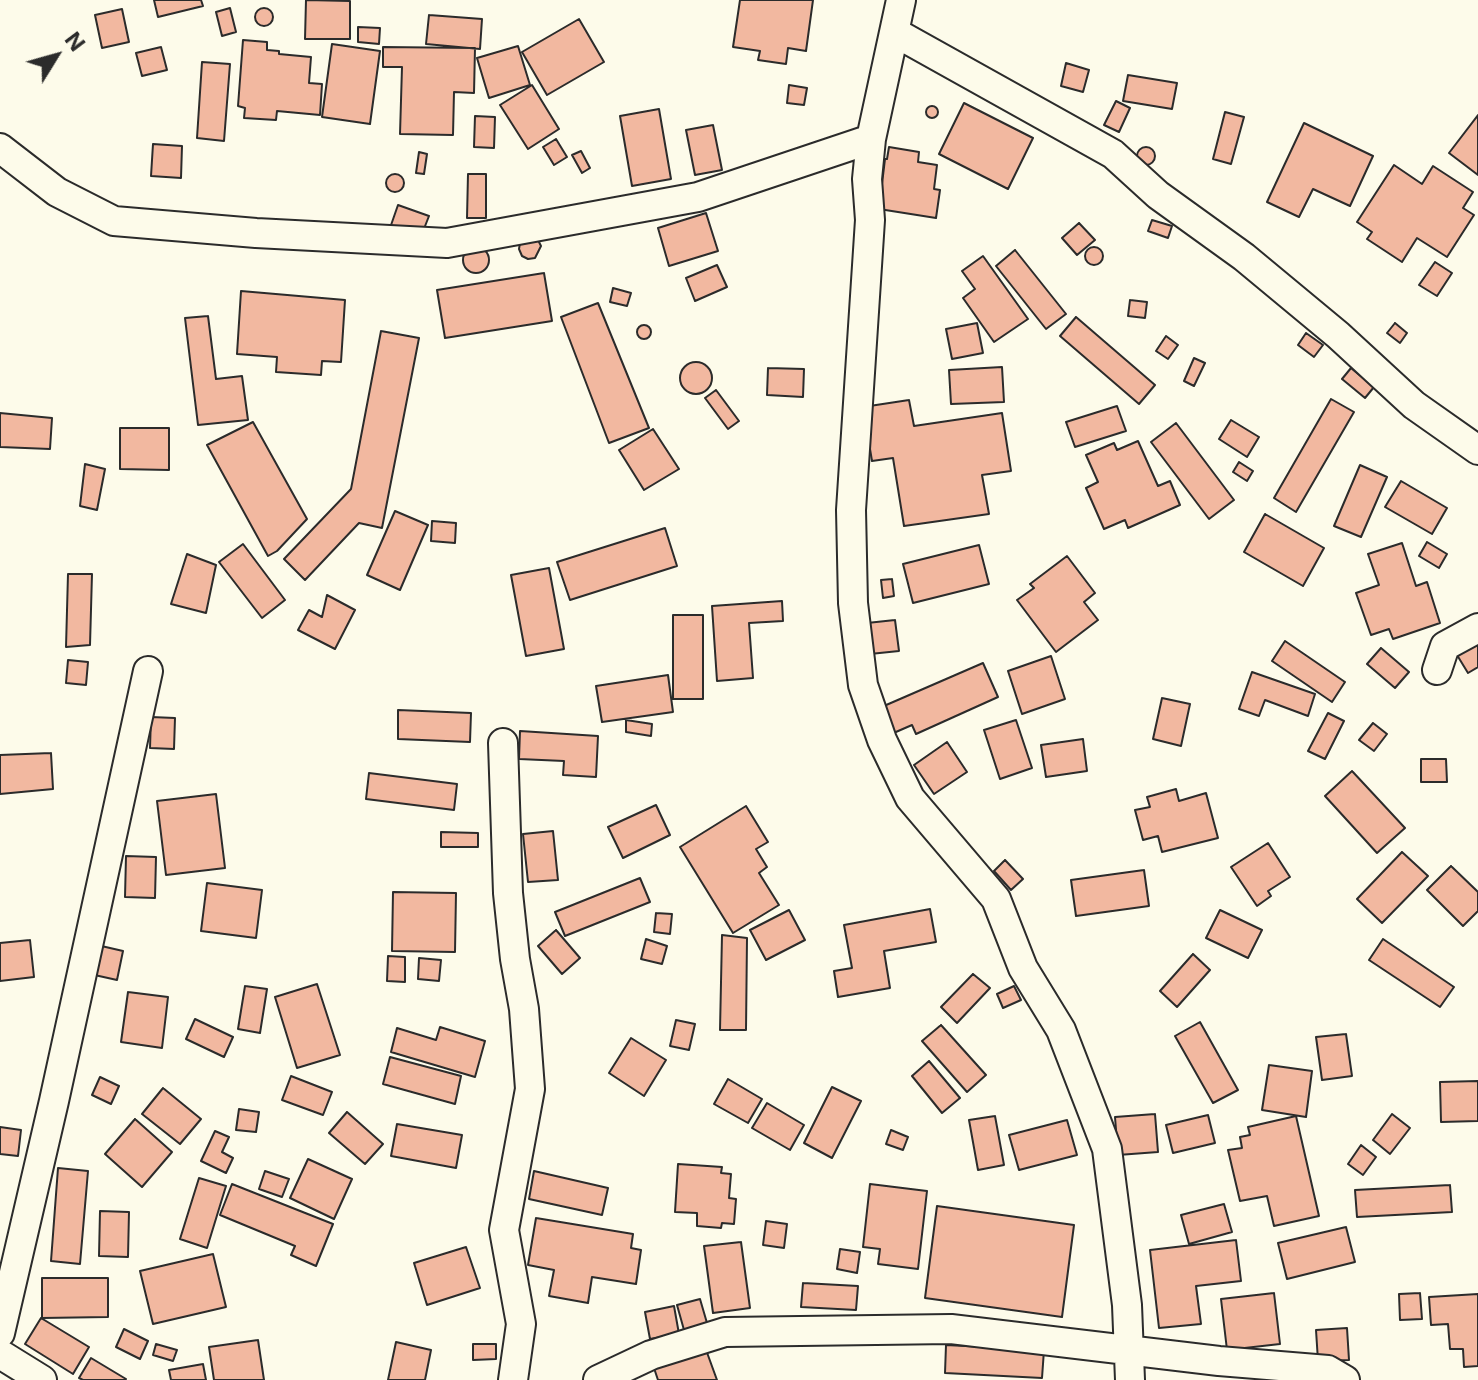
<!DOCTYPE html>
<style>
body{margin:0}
#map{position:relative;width:1478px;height:1380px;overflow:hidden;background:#fdfbea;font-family:Inter,sans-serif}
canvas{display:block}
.north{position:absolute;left:16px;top:16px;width:80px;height:80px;-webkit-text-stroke:6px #fdfbea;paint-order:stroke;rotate:53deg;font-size:22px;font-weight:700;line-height:32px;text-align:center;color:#2b2b2b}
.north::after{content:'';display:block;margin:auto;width:28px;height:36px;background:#2b2b2b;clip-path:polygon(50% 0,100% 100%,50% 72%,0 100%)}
</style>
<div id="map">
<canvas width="1478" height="1380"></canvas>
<div class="north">N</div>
</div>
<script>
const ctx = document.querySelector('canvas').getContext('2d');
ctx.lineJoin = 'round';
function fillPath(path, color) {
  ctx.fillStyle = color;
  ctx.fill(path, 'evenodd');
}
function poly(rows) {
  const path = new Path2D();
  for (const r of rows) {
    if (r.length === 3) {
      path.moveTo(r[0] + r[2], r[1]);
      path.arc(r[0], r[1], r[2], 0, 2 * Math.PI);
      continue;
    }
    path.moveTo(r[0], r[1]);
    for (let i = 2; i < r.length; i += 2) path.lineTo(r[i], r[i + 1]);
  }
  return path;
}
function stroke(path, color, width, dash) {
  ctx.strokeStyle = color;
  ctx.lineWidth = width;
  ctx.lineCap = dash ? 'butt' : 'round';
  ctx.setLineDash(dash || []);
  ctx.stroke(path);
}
const building = poly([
 [154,0,201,0,203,6,158,17,154,0],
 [306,0,350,1,350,39,305,39,306,0],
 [740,0,813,0,806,51,788,48,786,64,758,60,760,51,733,47,740,0],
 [230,8,236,32,222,36,216,12,230,8],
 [264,17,9],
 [122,9,129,42,102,48,95,15,122,9],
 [429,15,482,19,480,49,426,44,429,15],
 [579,19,604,62,547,95,522,52,579,19],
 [358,27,380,28,379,44,358,42,358,27],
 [243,40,267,42,267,50,279,51,279,54,311,57,309,83,322,84,320,115,277,111,276,120,244,118,245,108,238,106,243,40],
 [332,44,380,51,370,124,322,117,332,44],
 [518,46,530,85,489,98,477,58,518,46],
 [161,47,167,70,142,76,136,53,161,47],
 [383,47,475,48,474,93,454,92,453,135,400,134,402,67,383,67,383,47],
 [202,62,230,64,224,141,197,138,202,62],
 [1066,63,1089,70,1083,92,1061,86,1066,63],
 [1128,75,1177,83,1172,109,1123,101,1128,75],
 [532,85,559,129,528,149,500,105,532,85],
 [789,85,807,88,804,105,787,103,789,85],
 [1116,101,1130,108,1119,132,1104,125,1116,101],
 [964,103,1033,138,1008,189,939,154,964,103],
 [932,112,6],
 [659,109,671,179,632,186,620,116,659,109],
 [1225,112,1244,117,1231,164,1213,159,1225,112],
 [1478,115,1478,175,1449,153,1478,115],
 [475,116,495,117,494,148,474,147,475,116],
 [1304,123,1373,156,1350,206,1313,189,1299,217,1267,202,1304,123],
 [713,125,722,170,695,175,686,130,713,125],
 [556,139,567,157,554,165,543,147,556,139],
 [153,144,182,146,181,178,151,176,153,144],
 [889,147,919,152,918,162,937,165,934,189,940,190,936,218,879,209,885,159,887,159,889,147],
 [1146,156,9],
 [581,151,590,168,582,173,572,155,581,151],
 [419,152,427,154,424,174,416,173,419,152],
 [1394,165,1422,184,1433,166,1473,192,1463,208,1474,215,1447,257,1417,238,1402,262,1367,239,1372,232,1357,222,1394,165],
 [395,183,9],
 [468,174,486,174,486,218,467,218,468,174],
 [398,205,429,216,420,239,390,228,398,205],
 [706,213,718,251,669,266,658,228,706,213],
 [1152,220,1172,226,1168,238,1148,231,1152,220],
 [1079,223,1095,240,1077,255,1062,238,1079,223],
 [538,240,541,246,535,258,528,259,522,256,519,249,520,243,538,240],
 [476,260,13],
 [1094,256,9],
 [1015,250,1066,314,1046,329,996,266,1015,250],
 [983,256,1028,319,994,342,963,298,975,289,962,271,983,256],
 [1435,262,1452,273,1437,296,1419,285,1435,262],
 [717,265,727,287,695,301,686,278,717,265],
 [544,273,552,321,445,338,437,290,544,273],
 [613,288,631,293,627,306,610,302,613,288],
 [241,291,345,300,341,362,322,361,321,375,276,372,277,357,237,354,241,291],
 [1130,300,1147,302,1145,318,1128,316,1130,300],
 [598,303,649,428,609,443,561,317,598,303],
 [208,316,216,379,242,376,248,420,198,425,185,318,208,316],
 [1076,317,1155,385,1139,404,1060,336,1076,317],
 [977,323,983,353,952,359,946,329,977,323],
 [1395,323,1407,333,1400,343,1387,333,1395,323],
 [644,332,7],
 [381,331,419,338,382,528,359,523,305,580,284,559,351,489,381,331],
 [1306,333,1323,345,1314,357,1298,345,1306,333],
 [1166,336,1178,345,1168,359,1156,351,1166,336],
 [1194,358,1205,363,1194,386,1184,381,1194,358],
 [696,378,16],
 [1002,367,1004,402,951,404,949,370,1002,367],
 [768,368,804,369,803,397,767,395,768,368],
 [1351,368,1374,387,1365,398,1342,379,1351,368],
 [716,390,739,421,728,429,705,398,716,390],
 [1331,399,1354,412,1296,512,1274,498,1331,399],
 [909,400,914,426,1002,413,1011,471,982,475,989,514,904,526,893,458,872,461,863,407,909,400],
 [1117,406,1126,431,1075,447,1066,422,1117,406],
 [0,413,52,418,50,449,0,447,0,413],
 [1231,420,1259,437,1247,457,1219,439,1231,420],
 [253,422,307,519,277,551,268,556,207,445,253,422],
 [1176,423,1234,500,1209,519,1151,442,1176,423],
 [120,428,169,428,169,470,120,469,120,428],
 [653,429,679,469,644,490,619,450,653,429],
 [1138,441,1158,486,1170,481,1180,505,1128,528,1125,520,1104,529,1086,488,1098,482,1086,455,1114,443,1117,450,1138,441],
 [1239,462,1253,471,1247,481,1233,472,1239,462],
 [85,464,105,469,97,510,80,506,85,464],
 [1360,465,1387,477,1361,537,1334,526,1360,465],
 [1401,481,1447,508,1432,534,1385,507,1401,481],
 [395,511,428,525,400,590,367,575,395,511],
 [1265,514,1324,548,1303,586,1244,552,1265,514],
 [432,521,456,523,455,543,431,541,432,521],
 [665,528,677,566,570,600,557,562,665,528],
 [1427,542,1447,554,1439,568,1419,556,1427,542],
 [1402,543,1416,586,1427,582,1440,623,1393,639,1389,629,1371,635,1356,593,1379,585,1368,554,1402,543],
 [243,544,285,600,262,618,219,562,243,544],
 [979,545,989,584,913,603,903,564,979,545],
 [187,554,216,565,206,613,171,604,187,554],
 [1067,556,1095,593,1084,602,1098,620,1056,652,1017,600,1034,588,1030,584,1067,556],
 [549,568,564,649,526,656,511,575,549,568],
 [68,574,92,574,90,645,66,647,68,574],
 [892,579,894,596,883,598,881,580,892,579],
 [327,595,355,610,335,649,298,630,309,610,322,617,327,595],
 [782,601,783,621,749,623,753,678,717,681,712,606,782,601],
 [673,615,703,615,703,699,673,699,673,615],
 [895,620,899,651,870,654,867,623,895,620],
 [1285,641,1345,682,1332,702,1272,661,1285,641],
 [1478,643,1478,667,1468,673,1457,655,1478,643],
 [1381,648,1409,672,1395,688,1367,664,1381,648],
 [1051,656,1065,699,1022,714,1008,671,1051,656],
 [68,660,88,662,86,685,66,683,68,660],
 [983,663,998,697,916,734,912,725,889,735,877,709,983,663],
 [1252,672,1315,694,1308,716,1265,700,1259,716,1239,709,1252,672],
 [668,675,673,712,602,722,596,686,668,675],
 [1162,698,1190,704,1181,746,1153,739,1162,698],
 [398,710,471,713,470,742,398,739,398,710],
 [1328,713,1344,721,1325,759,1308,751,1328,713],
 [151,717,175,718,174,749,150,748,151,717],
 [626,720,652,724,651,736,626,732,626,720],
 [1016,720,1032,768,1000,779,984,730,1016,720],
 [1373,723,1387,734,1374,751,1359,740,1373,723],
 [520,731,598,736,596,777,563,775,564,761,519,759,520,731],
 [1083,739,1087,771,1046,777,1041,745,1083,739],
 [947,742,967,772,934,794,914,765,947,742],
 [51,753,53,789,0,794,0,755,51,753],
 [1421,759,1446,759,1447,782,1421,782,1421,759],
 [1352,771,1405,828,1377,853,1325,796,1352,771],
 [369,773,457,784,454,810,366,799,369,773],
 [1176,789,1179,801,1206,793,1218,838,1162,852,1158,836,1143,840,1135,810,1150,807,1147,797,1176,789],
 [216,794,225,868,166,875,157,801,216,794],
 [656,805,670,835,623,858,608,827,656,805],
 [746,806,768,842,756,849,767,867,759,873,779,905,733,933,680,847,746,806],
 [553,831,558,880,528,882,523,834,553,831],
 [441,832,478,833,478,847,441,847,441,832],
 [1268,843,1290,877,1268,891,1271,896,1257,906,1231,867,1268,843],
 [1402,852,1428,876,1382,923,1357,899,1402,852],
 [126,856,156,857,155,898,125,897,126,856],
 [1005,860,1023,879,1011,890,994,871,1005,860],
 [1451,866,1478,892,1478,911,1463,926,1427,890,1451,866],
 [1144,870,1149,906,1076,916,1071,880,1144,870],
 [640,878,650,902,565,936,555,912,640,878],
 [207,883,262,890,256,938,201,931,207,883],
 [393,892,456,893,455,952,392,951,393,892],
 [930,909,936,942,884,951,890,988,838,997,834,971,852,968,844,925,930,909],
 [789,910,805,940,766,960,750,930,789,910],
 [1220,910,1262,930,1248,958,1206,938,1220,910],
 [656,913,672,914,670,934,654,932,656,913],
 [556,930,580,958,562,974,538,946,556,930],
 [722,935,747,938,746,1030,720,1030,722,935],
 [646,939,667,946,662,964,641,959,646,939],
 [1383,939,1454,987,1440,1007,1369,960,1383,939],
 [30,940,34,977,0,981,0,943,30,940],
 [97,945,123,951,117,980,90,974,97,945],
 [1193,954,1210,970,1177,1007,1160,991,1193,954],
 [388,956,405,957,405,982,387,981,388,956],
 [419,958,441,960,439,981,418,979,419,958],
 [973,974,990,988,957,1023,941,1007,973,974],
 [317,984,340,1055,297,1068,275,997,317,984],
 [245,986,267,989,260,1033,238,1029,245,986],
 [1014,986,1021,1000,1003,1008,997,994,1014,986],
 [128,992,168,997,162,1048,121,1042,128,992],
 [195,1019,233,1037,224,1057,186,1039,195,1019],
 [676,1020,695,1024,689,1050,670,1046,676,1020],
 [1200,1022,1238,1090,1213,1103,1175,1036,1200,1022],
 [941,1025,986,1075,967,1092,922,1041,941,1025],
 [440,1027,485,1041,475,1077,391,1052,397,1028,436,1040,440,1027],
 [1346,1034,1352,1076,1322,1080,1316,1037,1346,1034],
 [631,1038,666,1060,644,1096,609,1073,631,1038],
 [390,1057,461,1076,455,1104,383,1084,390,1057],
 [929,1061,960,1098,942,1113,912,1076,929,1061],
 [1269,1065,1312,1071,1306,1117,1262,1110,1269,1065],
 [291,1076,332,1092,323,1115,282,1100,291,1076],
 [100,1077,119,1086,111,1104,92,1095,100,1077],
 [728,1079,762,1099,748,1123,714,1104,728,1079],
 [1478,1081,1478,1121,1441,1122,1440,1082,1478,1081],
 [832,1087,861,1101,832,1158,804,1143,832,1087],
 [163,1088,201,1119,180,1144,142,1114,163,1088],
 [767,1103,804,1125,790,1150,752,1128,767,1103],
 [239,1109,259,1112,256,1132,236,1130,239,1109],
 [347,1112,383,1144,365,1164,329,1133,347,1112],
 [1155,1114,1158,1152,1118,1155,1115,1117,1155,1114],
 [1392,1114,1410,1128,1390,1154,1373,1140,1392,1114],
 [1208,1115,1215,1143,1173,1153,1166,1125,1208,1115],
 [995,1116,1004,1165,978,1170,969,1120,995,1116],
 [1296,1116,1319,1216,1274,1226,1267,1196,1240,1201,1228,1150,1242,1148,1240,1137,1250,1135,1248,1127,1296,1116],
 [135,1119,172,1152,142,1187,105,1154,135,1119],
 [1067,1120,1077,1155,1019,1170,1009,1135,1067,1120],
 [397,1124,462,1135,456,1168,391,1156,397,1124],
 [0,1127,21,1130,18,1156,0,1154,0,1127],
 [891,1130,908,1137,903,1150,886,1144,891,1130],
 [215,1131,229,1137,222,1152,233,1158,226,1173,201,1161,215,1131],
 [1361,1145,1376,1157,1363,1175,1348,1164,1361,1145],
 [308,1159,352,1179,334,1219,290,1198,308,1159],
 [678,1164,722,1167,721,1173,731,1174,729,1198,736,1199,734,1224,722,1223,721,1228,697,1226,697,1213,675,1212,678,1164],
 [58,1168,88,1171,80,1264,51,1261,58,1168],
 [265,1171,289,1179,282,1197,259,1189,265,1171],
 [534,1171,608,1188,602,1215,529,1199,534,1171],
 [199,1178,226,1186,207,1248,180,1239,199,1178],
 [232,1184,333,1224,316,1266,291,1255,295,1246,220,1215,232,1184],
 [870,1184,927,1191,918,1269,878,1264,880,1249,863,1247,870,1184],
 [1450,1185,1452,1212,1357,1217,1355,1190,1450,1185],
 [1224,1204,1232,1232,1189,1244,1181,1215,1224,1204],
 [937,1206,1074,1225,1062,1317,925,1298,937,1206],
 [100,1211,129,1212,128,1257,99,1256,100,1211],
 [536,1218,633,1234,631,1248,641,1250,636,1284,592,1277,588,1303,549,1296,554,1270,528,1265,536,1218],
 [766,1221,787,1224,784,1248,763,1245,766,1221],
 [1346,1227,1355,1262,1287,1279,1278,1243,1346,1227],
 [1236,1240,1241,1281,1196,1286,1201,1324,1159,1328,1150,1250,1236,1240],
 [741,1242,750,1308,713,1313,704,1246,741,1242],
 [466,1247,480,1288,427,1305,414,1263,466,1247],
 [840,1249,860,1252,857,1273,837,1269,840,1249],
 [213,1254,226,1307,153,1324,140,1271,213,1254],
 [42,1278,108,1278,108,1317,42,1318,42,1278],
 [803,1283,858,1286,856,1310,801,1307,803,1283],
 [1274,1293,1280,1344,1227,1350,1221,1299,1274,1293],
 [1420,1293,1422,1319,1400,1320,1399,1294,1420,1293],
 [1478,1294,1478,1366,1464,1367,1463,1349,1450,1349,1448,1324,1431,1325,1429,1297,1478,1294],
 [700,1299,707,1323,684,1330,677,1305,700,1299],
 [674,1306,679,1334,650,1339,645,1312,674,1306],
 [41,1318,89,1347,73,1374,25,1344,41,1318],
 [1347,1328,1349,1360,1318,1361,1316,1330,1347,1328],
 [124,1329,148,1341,140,1359,116,1347,124,1329],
 [258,1340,264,1380,214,1380,209,1347,258,1340],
 [396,1342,431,1350,425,1380,388,1380,396,1342],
 [156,1344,177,1350,173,1361,153,1355,156,1344],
 [473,1344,496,1344,496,1359,473,1360,473,1344],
 [946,1345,1044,1350,1042,1378,945,1373,946,1345],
 [705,1347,717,1380,658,1380,653,1365,705,1347],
 [91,1358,126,1379,125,1380,83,1380,79,1378,91,1358],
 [203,1364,206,1380,171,1380,169,1370,203,1364]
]);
const street = poly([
 [901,0,871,139,867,179,870,220,851,510,853,603,863,685,882,740,910,798,996,899,1023,968,1061,1030,1107,1149,1127,1305,1130,1380],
 [896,33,1113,154,1158,195,1244,257,1338,335,1414,405,1478,450],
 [0,148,57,192,114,221,256,233,447,243,698,197,871,139],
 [1437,670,1445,646,1478,628],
 [503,743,508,893,515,959,524,1009,530,1089,504,1230,521,1324,513,1380],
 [0,1333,54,1101,148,671],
 [0,1354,42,1380],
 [598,1380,651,1355,725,1332,951,1329,1219,1361,1328,1370,1345,1380]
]);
fillPath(building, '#f2b8a0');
stroke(building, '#2b2b2b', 2);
stroke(street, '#2b2b2b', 32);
stroke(street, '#fdfbea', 28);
</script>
